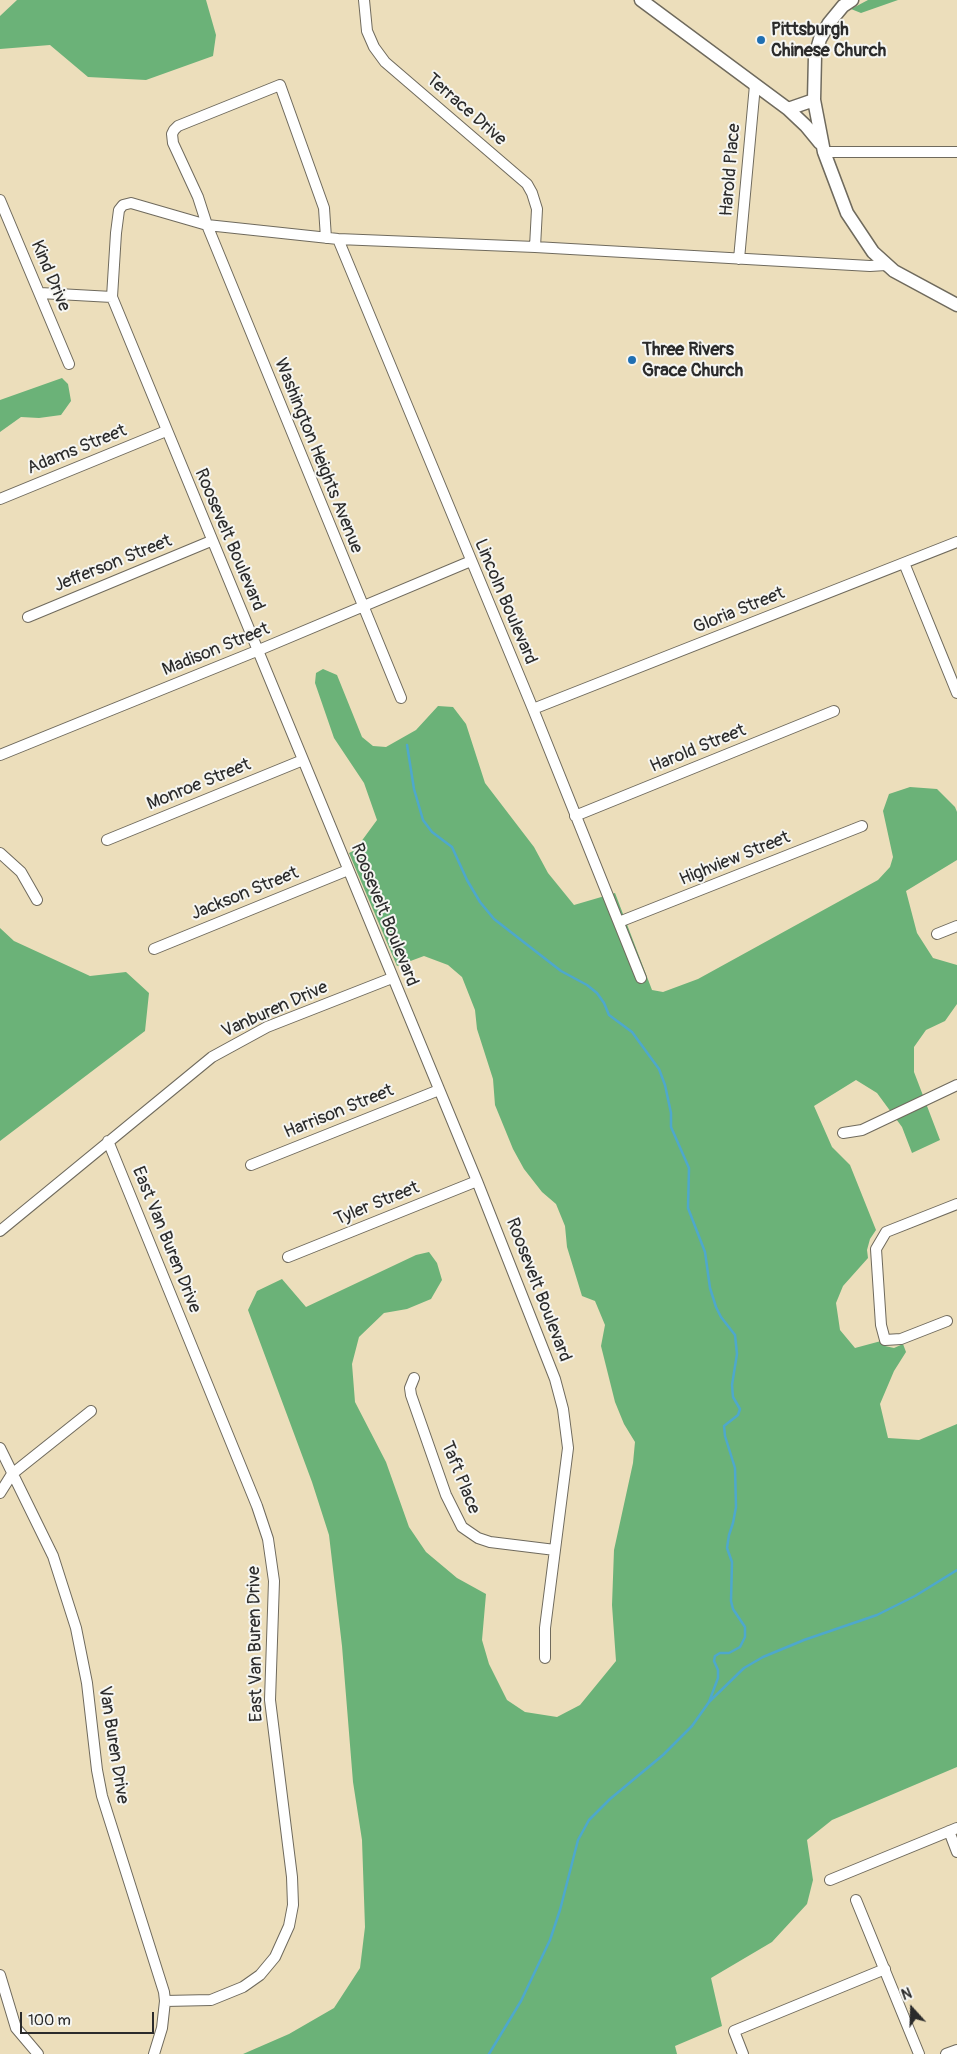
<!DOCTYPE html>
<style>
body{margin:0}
#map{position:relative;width:957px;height:2054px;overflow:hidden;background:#ecdebb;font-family:Pangolin,sans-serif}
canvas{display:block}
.north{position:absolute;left:887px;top:1984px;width:50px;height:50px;-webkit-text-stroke:4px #f6f6f2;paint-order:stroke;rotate:340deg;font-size:14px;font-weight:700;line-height:20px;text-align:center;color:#2b2b2b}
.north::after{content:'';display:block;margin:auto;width:18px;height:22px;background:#2b2b2b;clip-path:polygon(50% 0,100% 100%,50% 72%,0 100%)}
.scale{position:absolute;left:20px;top:2012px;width:134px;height:22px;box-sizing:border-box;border:2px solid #2b2b2b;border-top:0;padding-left:6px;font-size:15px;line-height:18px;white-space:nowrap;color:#2b2b2b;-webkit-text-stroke:4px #f6f6f2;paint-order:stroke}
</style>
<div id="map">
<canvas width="957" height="2054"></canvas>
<div class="north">N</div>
<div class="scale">100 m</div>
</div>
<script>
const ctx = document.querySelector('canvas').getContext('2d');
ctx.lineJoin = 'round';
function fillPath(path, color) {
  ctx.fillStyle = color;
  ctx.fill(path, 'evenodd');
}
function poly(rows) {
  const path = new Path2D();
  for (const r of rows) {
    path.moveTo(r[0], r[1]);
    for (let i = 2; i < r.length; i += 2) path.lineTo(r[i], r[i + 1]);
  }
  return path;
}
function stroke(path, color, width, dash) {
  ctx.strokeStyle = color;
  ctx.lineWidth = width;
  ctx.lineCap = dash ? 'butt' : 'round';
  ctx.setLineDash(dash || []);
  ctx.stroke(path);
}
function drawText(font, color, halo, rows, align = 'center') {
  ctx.font = font + ' Pangolin,sans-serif';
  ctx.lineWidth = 4;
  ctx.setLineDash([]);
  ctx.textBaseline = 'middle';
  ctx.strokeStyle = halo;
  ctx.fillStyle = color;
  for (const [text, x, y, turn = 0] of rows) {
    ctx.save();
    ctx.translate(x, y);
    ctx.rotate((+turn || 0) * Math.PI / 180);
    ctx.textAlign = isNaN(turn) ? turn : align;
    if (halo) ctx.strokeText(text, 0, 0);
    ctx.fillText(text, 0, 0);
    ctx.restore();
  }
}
const forest = poly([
 [17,0,206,0,216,35,213,56,146,80,88,77,50,45,0,49,0,16],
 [868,0,898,0,861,13,851,9],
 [62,378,68,384,71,401,61,415,39,418,21,417,0,432,0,400],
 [323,669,337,675,362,737,373,746,386,747,416,730,438,706,453,707,466,724,485,783,534,847,548,873,574,905,615,893,652,990,663,992,698,979,878,880,890,867,893,857,883,811,889,794,910,787,937,789,955,807,957,812,957,860,906,891,917,933,933,958,957,965,957,1004,945,1021,926,1030,914,1047,914,1072,940,1140,912,1153,902,1127,877,1093,856,1080,814,1106,832,1147,850,1165,876,1230,870,1239,867,1250,868,1258,843,1286,836,1303,840,1330,855,1348,881,1341,885,1346,894,1348,903,1344,906,1352,894,1371,880,1404,888,1438,919,1440,957,1424,957,1767,832,1820,807,1840,813,1880,807,1904,772,1942,711,1978,722,2026,675,2046,677,2054,243,2054,289,2034,334,2008,360,1968,365,1927,362,1840,353,1782,342,1646,329,1535,312,1482,248,1310,257,1291,282,1279,306,1307,416,1255,429,1252,437,1263,442,1280,431,1299,407,1309,384,1313,359,1337,352,1364,355,1402,386,1462,409,1527,426,1552,457,1578,486,1594,482,1640,489,1664,507,1700,525,1712,557,1717,580,1705,616,1661,612,1605,614,1550,633,1463,635,1442,624,1424,615,1402,601,1346,605,1325,595,1301,582,1296,567,1247,565,1226,556,1204,542,1192,524,1169,513,1149,495,1105,493,1079,477,1029,475,1010,462,977,448,965,424,956,397,966,349,853,355,850,377,820,364,783,334,738,315,683,316,673],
 [0,928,14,941,90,976,126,972,149,993,145,1031,0,1141]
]);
const stream = poly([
 [407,745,414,789,423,820,432,832,452,847,467,880,480,902,494,919,561,971,587,985,597,993,604,1003,609,1015,632,1032,659,1069,665,1085,671,1113,671,1127,689,1168,688,1208,705,1252,710,1288,716,1307,721,1317,735,1335,737,1354,732,1385,733,1397,740,1409,738,1415,724,1426,725,1436,735,1468,736,1507,733,1523,729,1535,727,1548,732,1562,731,1601,733,1609,745,1627,745,1637,740,1647,729,1653,720,1653,715,1656,714,1661,718,1670,718,1678,709,1702,692,1726,663,1755,610,1799,589,1820,578,1840,560,1910,550,1940,521,2001,489,2054],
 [709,1702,744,1668,763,1657,804,1640,877,1615,915,1596,957,1570]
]);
const minor = poly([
 [364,0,367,31,374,47,385,62,527,184,532,193,537,209,535,247],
 [824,152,957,152],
 [0,200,69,364],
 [326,238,324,208,280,85,178,126,174,130,172,134,173,143,198,197,207,225,401,698],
 [338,239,533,709,641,978],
 [739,259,755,85],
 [40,293,112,297],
 [0,499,166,431],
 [904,563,957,693],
 [28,617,211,541],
 [533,709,957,542],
 [0,755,259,650,471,561],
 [575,816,834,711],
 [107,840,303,760],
 [0,853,21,872,37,900],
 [619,922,862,826],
 [937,934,957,926],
 [154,949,348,870],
 [843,1133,862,1130,957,1085],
 [108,1141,257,1506,268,1539,274,1581,270,1700,292,1877,293,1905,289,1926,275,1957,260,1975,243,1987,211,2000,165,2001],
 [251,1165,439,1090],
 [0,1231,212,1057,267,1027,392,978],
 [288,1257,477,1181],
 [947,1321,901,1339,885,1340,881,1325,876,1249,886,1232,957,1204],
 [414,1378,410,1388,411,1395,446,1495,462,1527,478,1538,490,1542,555,1550],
 [0,1448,53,1556,76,1628,87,1683,97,1770,102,1796,164,1992,165,2001,162,2028,154,2054],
 [0,1493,12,1474,91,1411],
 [545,1658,545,1628,568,1448,563,1409,555,1379,477,1181,112,297,116,233,119,210,123,205,131,203,207,225,338,239,535,247,870,266,886,265],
 [949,1831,957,1852],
 [830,1880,957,1828],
 [856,1900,919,2054],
 [0,1975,16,2028,38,2054],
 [743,2054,734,2031,885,1969],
 [946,2054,957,2050]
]);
const tertiary = poly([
 [641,0,788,109,806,126,820,143],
 [852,0,843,6,829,23,820,39,815,56,814,100,824,152,847,213,873,252,894,271,957,305],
 [788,109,814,100]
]);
const markers = [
 [761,40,5,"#1f6fb2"],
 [632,360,5,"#1f6fb2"]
];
const poiNames = [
 ["Pittsburgh",771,30],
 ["Chinese Church",771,51],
 ["Three Rivers",642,350],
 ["Grace Church",642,371]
];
const streetNames = [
 ["Terrace Drive",466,110,41],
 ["Harold Place",731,170,-85],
 ["Kind Drive",50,276,67],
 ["Adams Street",77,450,-22],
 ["Washington Heights Avenue",318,456,68],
 ["Roosevelt Boulevard",229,540,67],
 ["Jefferson Street",113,564,-22],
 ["Lincoln Boulevard",505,602,67],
 ["Gloria Street",739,611,-22],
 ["Madison Street",216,650,-22],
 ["Harold Street",698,749,-22],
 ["Monroe Street",199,785,-22],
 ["Highview Street",735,859,-22],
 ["Jackson Street",245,894,-22],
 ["Roosevelt Boulevard",384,915,68],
 ["Vanburen Drive",275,1010,-24],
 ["Harrison Street",339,1112,-22],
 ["Tyler Street",377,1204,-22],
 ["East Van Buren Drive",166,1240,68],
 ["Roosevelt Boulevard",538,1290,69],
 ["Taft Place",460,1478,68],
 ["East Van Buren Drive",256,1644,-91],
 ["Van Buren Drive",113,1745,81]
];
fillPath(forest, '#6bb278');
stroke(stream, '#4ea8cc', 2.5);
stroke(minor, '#6f6a5d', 12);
stroke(tertiary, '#6f6a5d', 15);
stroke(minor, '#fff', 10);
stroke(tertiary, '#fff', 12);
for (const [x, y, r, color] of markers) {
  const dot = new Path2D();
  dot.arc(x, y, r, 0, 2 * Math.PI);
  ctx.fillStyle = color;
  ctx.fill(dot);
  stroke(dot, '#f6f6f2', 2);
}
drawText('bold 18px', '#2b2b2b', '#f6f6f2', poiNames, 'left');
drawText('18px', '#2b2b2b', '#f6f6f2', streetNames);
</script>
